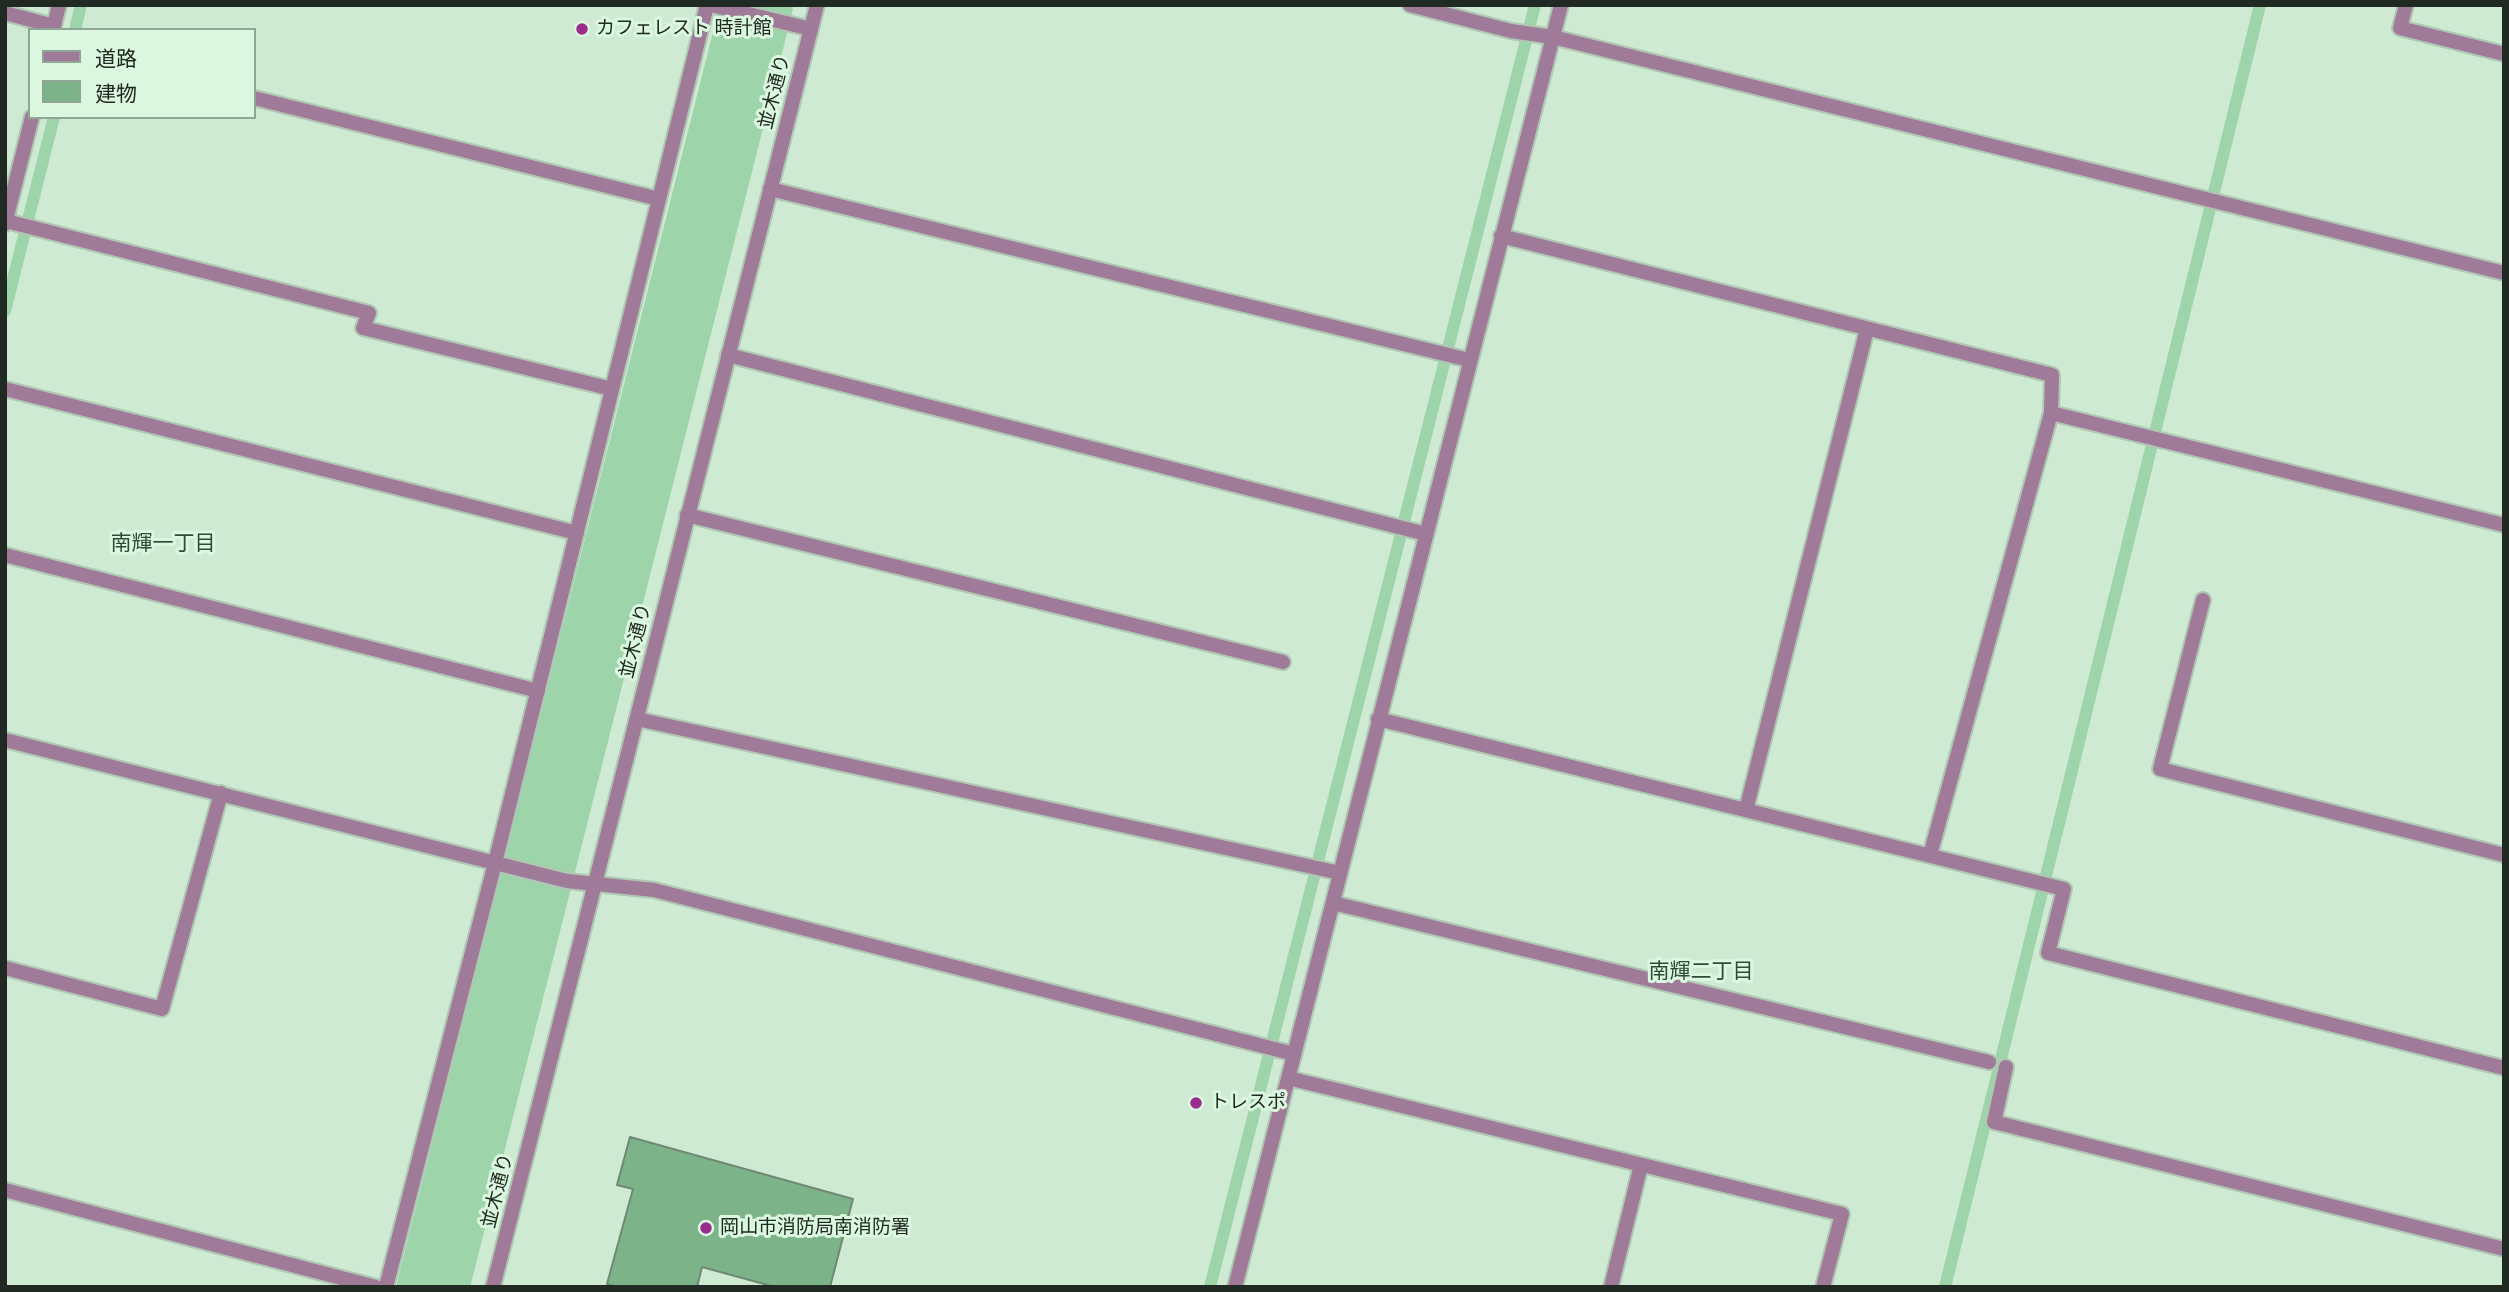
<!DOCTYPE html>
<meta charset="utf-8">
<style>
body{margin:0}
#map{position:relative;width:2509px;height:1292px;overflow:hidden;background:#ceead3;font-family:"Fira Sans Condensed","Noto Sans JP",sans-serif}
canvas{display:block}
.frame{position:absolute;inset:0;border:7px solid #202a22;pointer-events:none}
.legend{position:absolute;left:28px;top:28px;width:228px;height:91px;box-sizing:border-box;background:#dbf7e0;border:2px solid #90a594;margin:0;padding:9px 12px;list-style:none;font-size:21px;color:#202a22}
.legend li{display:flex;align-items:center;gap:14px;height:35px}
.legend b{width:35px;border:2px solid #90a594}
</style>
<div id="map">
<canvas width="2509" height="1292"></canvas>
<div class="frame"></div>
<ul class="legend">
<li><b style="height:9px;background:#a07a99"></b>道路</li>
<li><b style="height:19px;background:#7db389"></b>建物</li>
</ul>
</div>
<script>
const ctx = document.querySelector('canvas').getContext('2d');
ctx.lineJoin = 'round';
function poly(rows) {
  const path = new Path2D();
  for (const r of rows) {
    path.moveTo(r[0], r[1]);
    for (let i = 2; i < r.length; i += 2) path.lineTo(r[i], r[i + 1]);
  }
  return path;
}
function stroke(path, color, width, dash) {
  ctx.strokeStyle = color;
  ctx.lineWidth = width;
  ctx.lineCap = dash ? 'butt' : 'round';
  ctx.setLineDash(dash || []);
  ctx.stroke(path);
}
function fillPath(path, color) {
  ctx.fillStyle = color;
  ctx.fill(path, 'evenodd');
}
function drawText(font, color, halo, rows, align = 'center') {
  ctx.font = font + ' "Fira Sans Condensed","Noto Sans JP",sans-serif';
  ctx.lineWidth = 6;
  ctx.setLineDash([]);
  ctx.textBaseline = 'middle';
  ctx.strokeStyle = halo;
  ctx.fillStyle = color;
  for (const [text, x, y, turn = 0] of rows) {
    ctx.save();
    ctx.translate(x, y);
    ctx.rotate((+turn || 0) * Math.PI / 180);
    ctx.textAlign = isNaN(turn) ? turn : align;
    if (halo) ctx.strokeText(text, 0, 0);
    ctx.fillText(text, 0, 0);
    ctx.restore();
  }
}
const stream = poly([
 [75,30,81,5],
 [5,311,54,117],
 [1210,1287,1535,5],
 [1945,1287,2260,5]
]);
const river = poly([
 [433,1287,757,5]
]);
const building = poly([
 [630,1137,853,1199,830,1287,775,1287,702,1267,697,1287,617,1287,607,1284,633,1189,617,1185,630,1137]
]);
const minor = poly([
 [711,5,811,29],
 [1410,5,1511,31,1553,37,2504,273],
 [2406,5,2400,28,2504,54],
 [5,13,54,26],
 [53,30,59,5],
 [254,98,659,199],
 [770,189,1469,360],
 [6,221,369,313,363,328,612,389],
 [5,224,32,117],
 [1501,236,2052,375,2051,413,1930,855],
 [728,355,1426,534],
 [5,389,577,533],
 [2051,413,2504,525],
 [687,515,1283,662],
 [5,555,538,691],
 [2203,600,2160,769,2504,855],
 [637,719,1340,873],
 [1378,719,2064,889,2048,953,2504,1068],
 [5,740,567,881,654,890,1294,1054],
 [1746,810,1867,329],
 [1333,903,1989,1062],
 [5,968,162,1009,221,793],
 [2006,1067,1994,1122,2504,1249],
 [1288,1078,1842,1214,1823,1287],
 [5,1190,376,1287],
 [386,1287,495,863,707,5],
 [1235,1287,1561,5],
 [1611,1287,1641,1165]
]);
const tertiary = poly([
 [493,1287,817,5]
]);
const markers = [
 [582,29,7,"#992c8c"],
 [1196,1103,7,"#992c8c"],
 [706,1228,7,"#992c8c"]
];
const poiNames = [
 ["カフェレスト 時計館",596,29],
 ["トレスポ",1210,1103],
 ["岡山市消防局南消防署",720,1228]
];
const streetNames = [
 ["並木通り",775,92,-76],
 ["並木通り",636,641,-76],
 ["並木通り",498,1191,-76]
];
const neighbourhoodNames = [
 ["南輝一丁目",163,544],
 ["南輝二丁目",1701,972]
];
stroke(stream, '#9dd4a9', 12);
stroke(river, '#9dd4a9', 72);
fillPath(building, '#7db389');
stroke(building, '#6f8974', 2);
stroke(minor, '#afc7b3', 18);
stroke(tertiary, '#afc7b3', 18);
stroke(minor, '#a07a99', 14);
stroke(tertiary, '#a07a99', 14);
for (const [x, y, r, color] of markers) {
  const dot = new Path2D();
  dot.arc(x, y, r, 0, 2 * Math.PI);
  ctx.fillStyle = color;
  ctx.fill(dot);
  stroke(dot, '#dbf7e0', 2.5);
}
drawText('19px', '#202a22', '#dbf7e0', poiNames, 'left');
drawText('19px', '#202a22', '#dbf7e0', streetNames);
drawText('21px', '#324937', '#dbf7e0', neighbourhoodNames);
</script>
